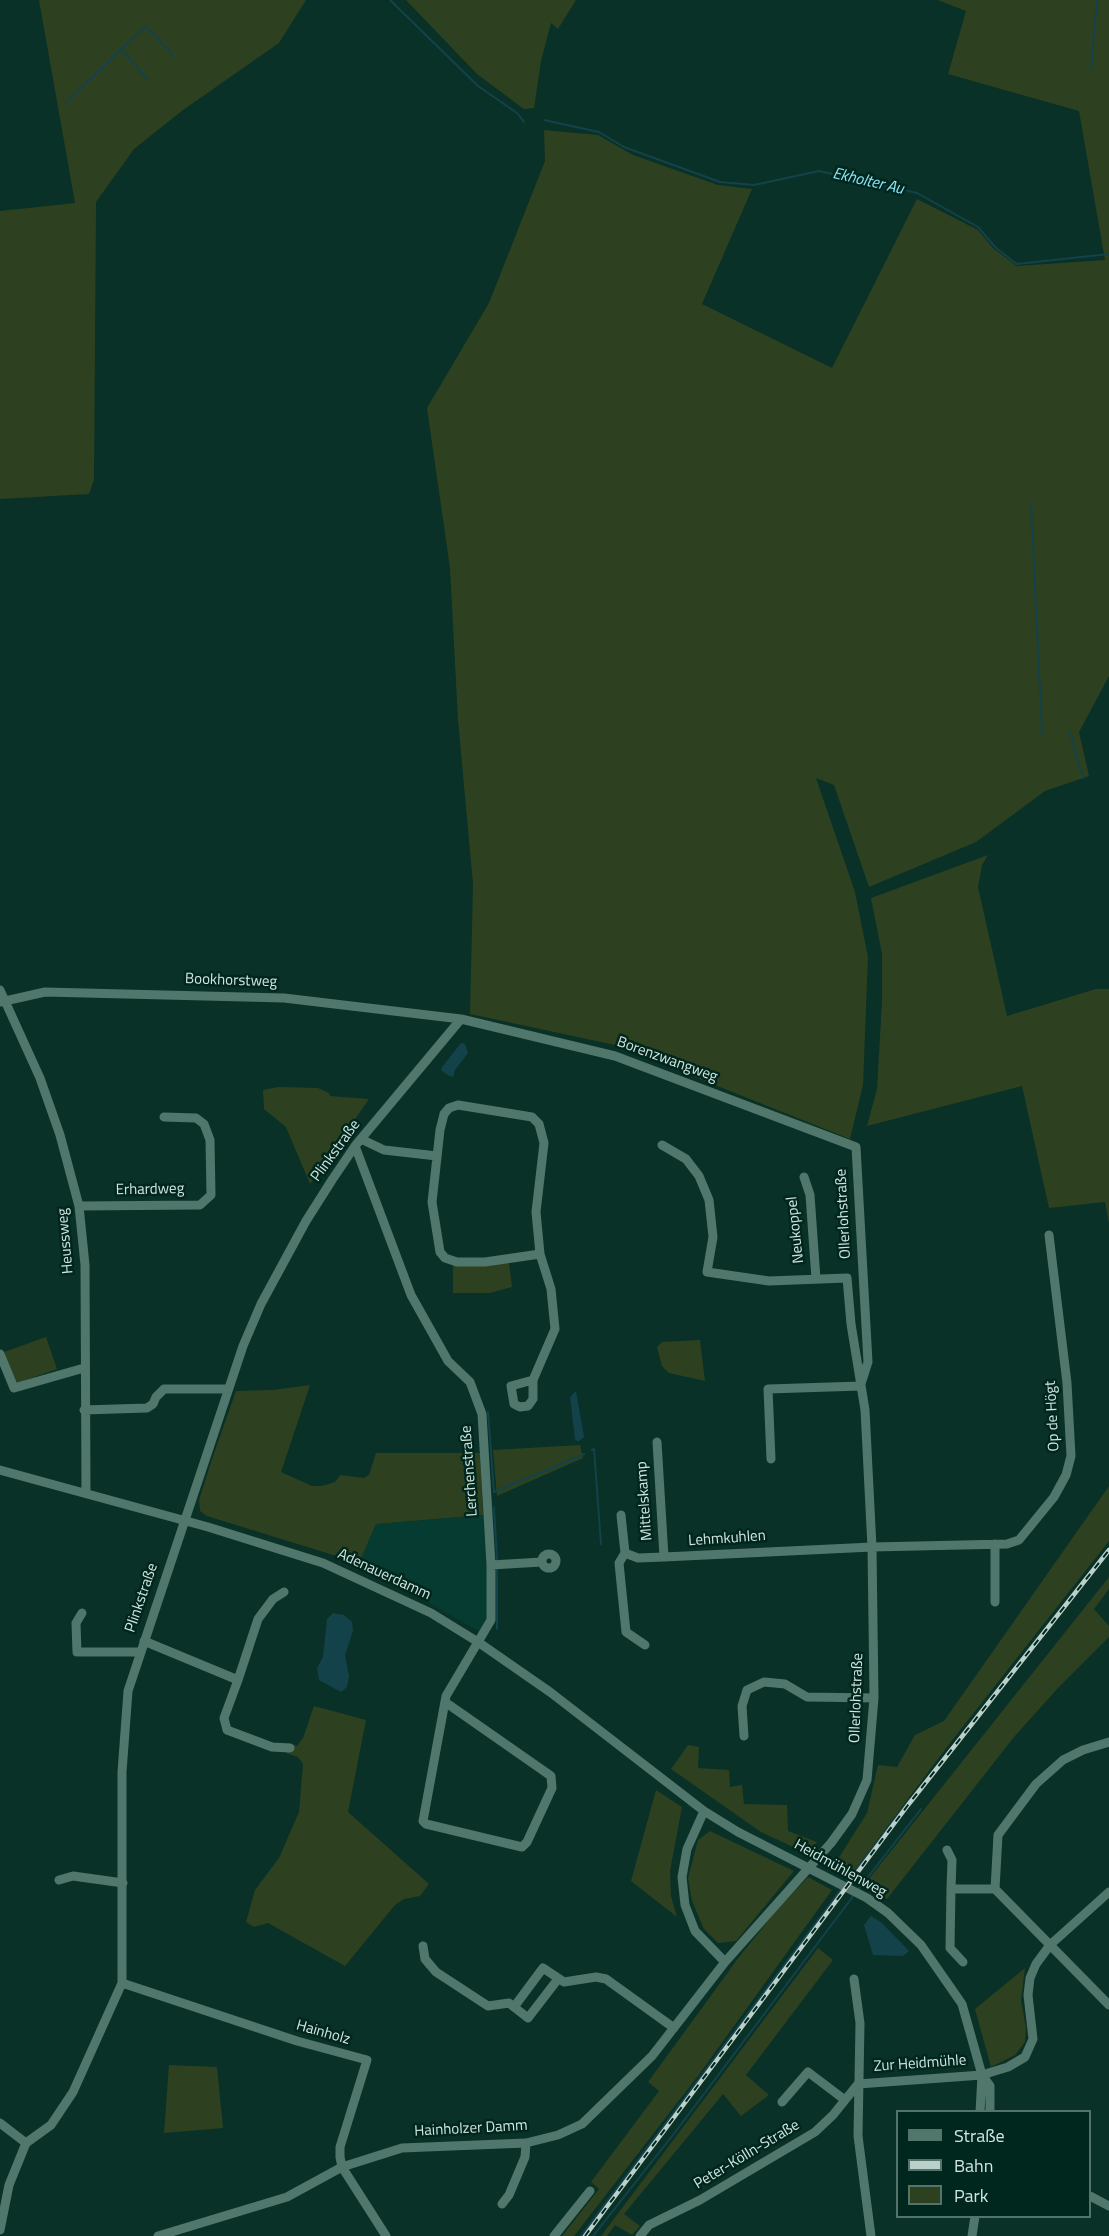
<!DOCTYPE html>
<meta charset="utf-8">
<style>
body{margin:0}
#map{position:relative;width:1109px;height:2236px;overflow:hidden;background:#093127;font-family:"Titillium Web",sans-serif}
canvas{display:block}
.legend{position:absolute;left:896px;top:2110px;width:195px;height:108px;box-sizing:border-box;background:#00271e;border:2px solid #54736b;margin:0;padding:8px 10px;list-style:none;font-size:18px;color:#d2e6df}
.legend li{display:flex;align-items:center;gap:12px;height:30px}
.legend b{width:30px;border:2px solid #54736b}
</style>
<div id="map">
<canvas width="1109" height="2236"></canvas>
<ul class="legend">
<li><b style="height:8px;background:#51776c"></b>Straße</li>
<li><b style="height:8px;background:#bad0c9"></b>Bahn</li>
<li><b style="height:16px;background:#2d4120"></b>Park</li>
</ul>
</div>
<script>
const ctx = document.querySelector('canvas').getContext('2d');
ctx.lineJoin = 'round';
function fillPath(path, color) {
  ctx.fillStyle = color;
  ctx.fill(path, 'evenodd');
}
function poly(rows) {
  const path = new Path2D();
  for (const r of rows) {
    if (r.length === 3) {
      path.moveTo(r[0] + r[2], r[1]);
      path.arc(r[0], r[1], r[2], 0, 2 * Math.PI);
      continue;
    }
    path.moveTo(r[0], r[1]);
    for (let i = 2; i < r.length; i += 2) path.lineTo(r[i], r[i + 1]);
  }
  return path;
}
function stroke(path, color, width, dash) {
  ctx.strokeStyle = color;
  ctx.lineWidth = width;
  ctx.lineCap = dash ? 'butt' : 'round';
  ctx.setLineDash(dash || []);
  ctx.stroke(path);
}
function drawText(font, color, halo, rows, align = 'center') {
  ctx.font = font + ' "Titillium Web",sans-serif';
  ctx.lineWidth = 5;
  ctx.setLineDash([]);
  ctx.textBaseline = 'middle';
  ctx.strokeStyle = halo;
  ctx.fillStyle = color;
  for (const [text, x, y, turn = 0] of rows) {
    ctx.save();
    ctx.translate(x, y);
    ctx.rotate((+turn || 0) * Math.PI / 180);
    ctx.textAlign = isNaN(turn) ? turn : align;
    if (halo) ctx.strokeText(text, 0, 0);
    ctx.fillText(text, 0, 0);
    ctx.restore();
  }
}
const built = poly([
 [483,1515,489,1591,487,1619,480,1632,359,1563,376,1524]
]);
const green = poly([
 [39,0,306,0,279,43,183,110,134,149,96,202,94,480,89,494,0,499,0,211,75,203],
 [406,0,576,0,558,29,551,23,541,61,534,108,524,109,477,74],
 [938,0,1109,0,1109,676,1079,732,1089,776,1045,791,976,842,869,887,834,785,816,778,855,892,868,957,863,1085,850,1139,615,1045,470,1014,473,884,458,720,450,568,427,408,489,303,545,161,544,130,598,135,633,155,718,185,752,189,702,304,832,368,917,199,978,230,993,248,1017,266,1105,260,1079,111,948,74,966,11],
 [988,855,982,865,978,887,1007,1016,1096,989,1109,989,1109,1224,1105,1202,1049,1208,1022,1086,867,1126,877,1089,882,1002,882,954,871,898],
 [278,1087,318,1088,329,1093,330,1096,369,1099,310,1184,286,1127,264,1109,263,1090],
 [509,1262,512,1287,490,1293,453,1293,453,1265],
 [46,1337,57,1369,15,1384,4,1352],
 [700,1340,705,1381,669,1373,662,1366,657,1347,662,1342],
 [310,1385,281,1472,312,1486,322,1486,335,1482,340,1475,364,1478,369,1475,376,1453,480,1453,483,1515,376,1524,359,1563,207,1516,200,1511,199,1500,212,1459,236,1391,273,1390],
 [580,1445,583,1458,497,1496,493,1450],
 [1109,1486,1109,1541,950,1743,850,1876,833,1867,867,1813,878,1765,897,1767,915,1735,944,1721],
 [1109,1577,1109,1589,1094,1609,1109,1626,1109,1637,1058,1688,1014,1737,887,1899,864,1885],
 [314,1706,366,1720,348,1812,429,1884,420,1896,404,1899,395,1905,345,1966,268,1923,254,1927,246,1922,255,1890,279,1858,299,1812,303,1764,298,1757,286,1753,290,1743,297,1746,303,1738],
 [688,1745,699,1747,698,1768,729,1770,730,1787,742,1785,744,1804,787,1805,788,1831,817,1842,808,1854,761,1832,671,1769],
 [656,1790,682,1807,670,1871,671,1896,677,1917,631,1881],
 [710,1831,794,1871,736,1941,718,1943,704,1929,692,1901,688,1878,698,1840],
 [808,1877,832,1890,698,2076,574,2236,562,2236,599,2189,591,2182,659,2091,648,2082,739,1957,777,1910],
 [818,1948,833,1960,746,2075,769,2095,741,2116,723,2094,624,2214,640,2226,632,2235,615,2225,607,2236,601,2236],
 [1025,1968,1021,2000,1026,2028,1025,2042,1015,2055,991,2067,975,2009],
 [169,2065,217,2067,223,2128,164,2133]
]);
const water = poly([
 [461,1043,465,1044,468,1053,455,1070,453,1077,449,1076,441,1070,442,1067],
 [576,1391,584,1437,578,1442,575,1439,570,1397],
 [333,1613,344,1615,352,1622,353,1631,345,1655,349,1677,347,1687,341,1692,319,1680,317,1668,323,1657,327,1619],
 [871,1916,882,1923,909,1951,903,1956,873,1955,864,1925]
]);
const stream = poly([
 [390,0,478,86,517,113,524,122],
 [122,50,148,80],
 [1091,68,1097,0],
 [66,103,145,26,174,56],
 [544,120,599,132,624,147,720,182,754,185,819,171,917,193,978,227,996,248,1017,264,1109,254],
 [1031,503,1042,734],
 [1070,732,1083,778],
 [488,1412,494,1492,584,1454],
 [592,1450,594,1449,601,1544],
 [494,1507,497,1560],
 [497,1629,497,1566],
 [845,1884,909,1800],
 [857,1891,921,1809],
 [581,2236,842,1888],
 [593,2236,676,2131,854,1895]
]);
const minor = poly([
 [0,990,40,1078,60,1135,79,1206,85,1265,86,1493],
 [0,1002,45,992,284,998,461,1019,615,1056,856,1147,868,1362,861,1384],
 [458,1105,532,1117,539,1124,544,1143,536,1212,540,1254,485,1262,457,1262,445,1258,440,1252,432,1202,440,1130,444,1114,449,1108,458,1105],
 [361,1139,384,1150,437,1156],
 [355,1146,411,1295,448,1361,470,1382,482,1414,491,1565,491,1620,446,1696,423,1821,426,1824,522,1847,527,1842,552,1788,551,1776,445,1702],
 [804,1177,810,1195,816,1279],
 [79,1206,200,1205,211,1195,210,1140,204,1124,196,1118,164,1117],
 [0,1354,14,1388,84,1368],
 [533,1380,533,1399,528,1406,520,1407,514,1404,511,1386,533,1380,555,1329,551,1289,540,1254],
 [84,1410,147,1408,153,1404,156,1397,164,1389,228,1389],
 [657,1442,664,1557],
 [771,1459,768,1389,861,1386],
 [0,1470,208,1527,323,1563,431,1613,478,1642,550,1692,704,1811,738,1832,867,1898,888,1913,921,1945,962,2004,982,2075,990,2086,990,2112],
 [621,1515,625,1553],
 [625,1553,638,1558,664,1557,872,1547,1007,1544,1019,1540,1054,1497,1066,1475,1071,1456,1067,1383,1049,1235],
 [625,1553,619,1563,626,1632,645,1645],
 [549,1561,7],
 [491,1565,542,1562],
 [995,1602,995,1544],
 [82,1613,76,1623,77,1652,140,1652],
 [144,1641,238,1680,224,1718,227,1730,272,1747,290,1748],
 [238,1680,258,1619,273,1599,284,1592],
 [744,1736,742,1706,747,1690,764,1682,785,1684,807,1697,874,1698],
 [1109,1742,1083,1750,1063,1760,1036,1784,998,1835,995,1889,1109,2005],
 [704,1811,687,1849,682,1877,685,1905,695,1931,725,1962],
 [947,1850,952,1860,951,1889],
 [59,1880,73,1876,123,1883],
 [423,1946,425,1959,436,1972,488,2006,509,2003,514,2007,543,1968,564,1982,596,1977,606,1979,674,2028],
 [963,1962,950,1948,951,1889,995,1889],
 [854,1979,860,2023,858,2136,871,2236],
 [122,1983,297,2041,367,2060,340,2147,340,2157,342,2167,386,2236],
 [514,2007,528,2018,558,1979],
 [858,2084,982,2075,1008,2067,1025,2057,1033,2039,1028,1995,1030,1978,1036,1964,1050,1945,1109,1892],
 [782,2102,808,2072,845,2100],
 [980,2112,982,2075],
 [0,2123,26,2143],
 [1090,2196,1109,2206],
 [502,2204,509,2195,525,2157,526,2143],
 [0,2230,9,2185,26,2143,51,2125,73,2092,122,1983,122,1772,128,1691,243,1346,261,1304,306,1221,332,1180,355,1146,461,1019],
 [158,2236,287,2197,342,2167,402,2148,526,2143,558,2135,582,2124,652,2056,725,1962,831,1843,852,1814,867,1780,874,1698,872,1547,865,1410,851,1324,847,1278,769,1281,707,1272,713,1237,709,1200,699,1176,686,1159,662,1145],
 [554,2236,590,2191],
 [640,2236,649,2225,700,2200,815,2132,833,2115,858,2084],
 [972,2236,975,2216]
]);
const rail = poly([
 [585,2236,908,1805,1109,1550]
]);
const streetNames = [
 ["Bookhorstweg",231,981,2],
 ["Borenzwangweg",667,1060,20],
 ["Plinkstraße",336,1151,-54],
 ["Erhardweg",150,1190,-1],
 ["Ollerlohstraße",844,1214,-93],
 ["Neukoppel",796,1230,-96],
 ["Heussweg",66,1241,-95],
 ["Op de Högt",1053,1416,-93],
 ["Lerchenstraße",470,1471,-94],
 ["Mittelskamp",645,1501,-94],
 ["Lehmkuhlen",727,1539,-4],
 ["Adenauerdamm",384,1575,25],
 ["Plinkstraße",142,1598,-71],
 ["Ollerlohstraße",857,1698,-88],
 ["Heidmühlenweg",840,1869,29],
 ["Hainholz",323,2033,16],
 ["Zur Heidmühle",920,2064,-4],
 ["Hainholzer Damm",471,2129,-3],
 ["Peter-Kölln-Straße",747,2155,-31]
];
const waterNames = [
 ["Ekholter Au",868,182,13]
];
fillPath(built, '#053b30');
fillPath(green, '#2d4120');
fillPath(water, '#14424b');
stroke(stream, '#14424b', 2);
stroke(minor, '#51776c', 9);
stroke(rail, '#bad0c9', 4.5);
stroke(rail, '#00271e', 2, [7]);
drawText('15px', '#d2e6df', '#00271e', streetNames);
drawText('italic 16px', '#8ae7fb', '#00271e', waterNames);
</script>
